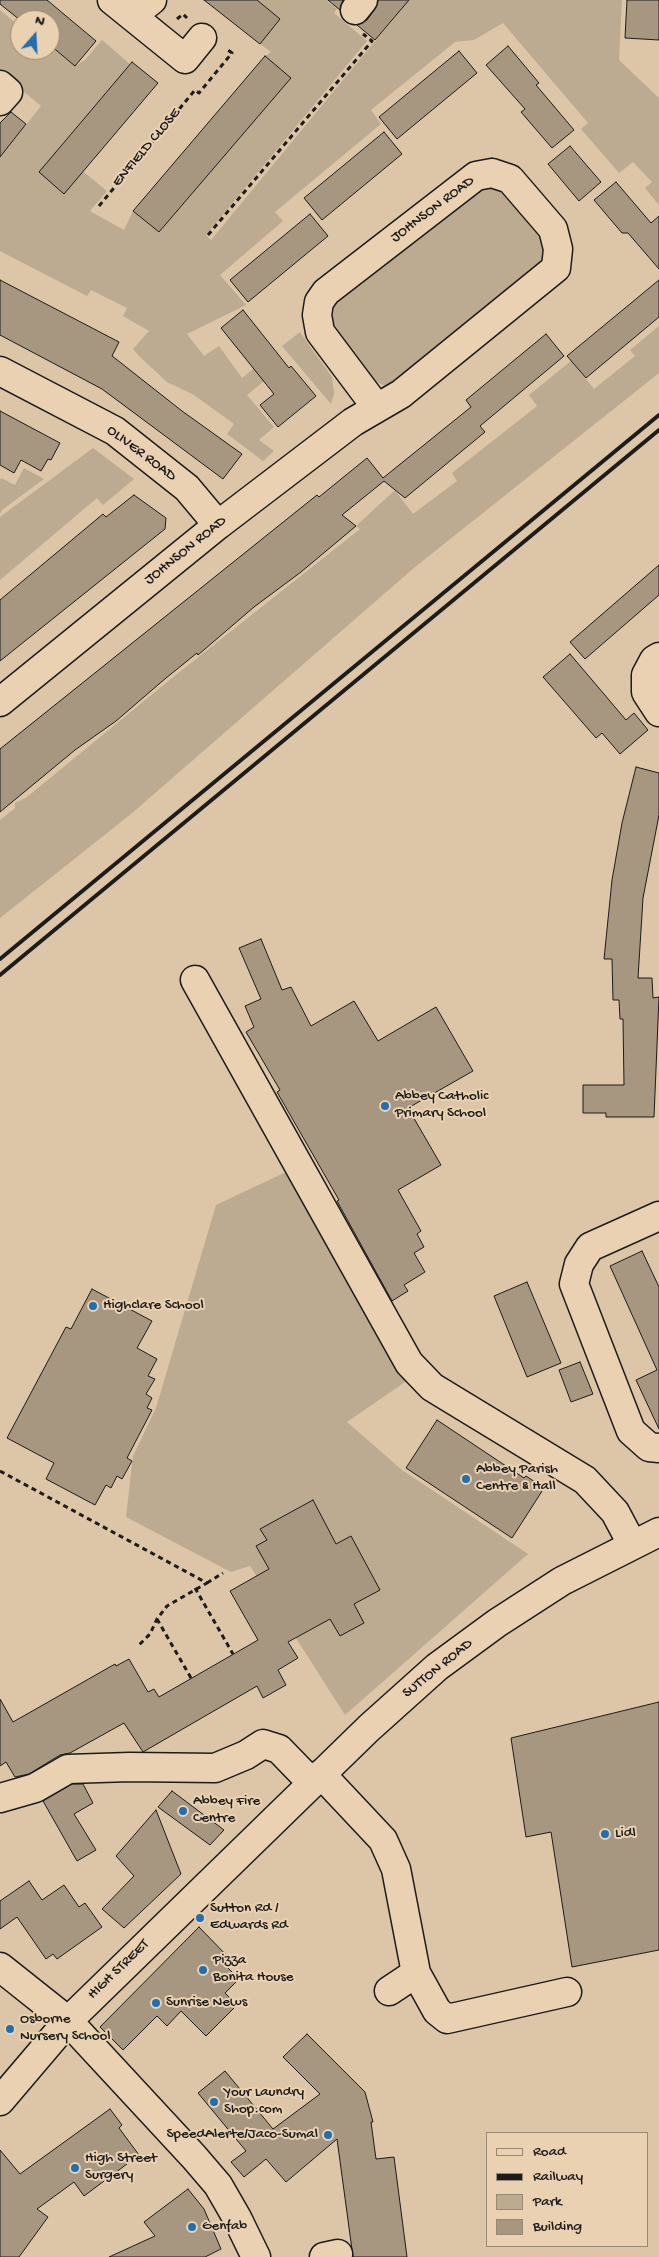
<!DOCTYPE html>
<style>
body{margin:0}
#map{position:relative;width:659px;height:2257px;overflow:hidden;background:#ddc6a8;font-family:"Gochi Hand",sans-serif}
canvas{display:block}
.legend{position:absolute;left:486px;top:2132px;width:162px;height:115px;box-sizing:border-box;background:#e9d1b1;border:1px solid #978975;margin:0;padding:6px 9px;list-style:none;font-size:15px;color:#1c1c1c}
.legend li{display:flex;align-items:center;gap:10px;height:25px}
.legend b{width:25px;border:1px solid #978975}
.north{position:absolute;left:10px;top:10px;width:50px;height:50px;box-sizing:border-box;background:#e9d1b1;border:1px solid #978975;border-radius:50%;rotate:19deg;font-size:14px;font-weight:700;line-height:20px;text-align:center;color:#1c1c1c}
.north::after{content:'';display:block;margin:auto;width:18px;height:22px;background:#1f6fb2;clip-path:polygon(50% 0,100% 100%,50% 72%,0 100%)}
</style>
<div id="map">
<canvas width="659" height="2257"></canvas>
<ul class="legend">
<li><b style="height:6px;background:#e9d1b1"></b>Road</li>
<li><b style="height:6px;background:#1c1c1c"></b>Railway</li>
<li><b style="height:14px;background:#bcaa91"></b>Park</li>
<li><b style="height:14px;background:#a79680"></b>Building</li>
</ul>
<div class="north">N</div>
</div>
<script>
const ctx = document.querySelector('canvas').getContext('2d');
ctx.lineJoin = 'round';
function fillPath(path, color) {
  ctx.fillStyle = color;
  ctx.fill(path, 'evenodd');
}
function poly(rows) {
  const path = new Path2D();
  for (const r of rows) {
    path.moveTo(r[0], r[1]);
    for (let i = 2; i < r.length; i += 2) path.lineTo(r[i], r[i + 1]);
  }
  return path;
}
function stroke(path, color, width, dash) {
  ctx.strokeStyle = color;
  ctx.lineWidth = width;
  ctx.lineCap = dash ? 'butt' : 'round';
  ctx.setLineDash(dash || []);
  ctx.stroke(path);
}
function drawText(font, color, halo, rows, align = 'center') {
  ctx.font = font + ' "Gochi Hand",sans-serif';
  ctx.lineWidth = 4;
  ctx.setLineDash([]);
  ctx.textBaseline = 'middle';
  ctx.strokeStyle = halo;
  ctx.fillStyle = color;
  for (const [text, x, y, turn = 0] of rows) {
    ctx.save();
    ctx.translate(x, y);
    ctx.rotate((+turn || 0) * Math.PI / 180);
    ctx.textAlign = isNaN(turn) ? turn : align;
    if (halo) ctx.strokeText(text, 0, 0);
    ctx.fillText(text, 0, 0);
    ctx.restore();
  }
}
const green = poly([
 [257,0,326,0,337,9,334,13,367,41,206,235,211,240,409,0,622,0,619,60,659,98,659,205,645,188,652,182,633,162,619,173,581,129,588,123,503,23,474,40,455,42,371,110,381,124,275,212,283,221,220,275,246,305,187,334,204,356,219,346,242,378,258,365,269,377,247,395,274,427,259,440,274,451,263,461,227,434,234,424,194,395,167,382,140,357,133,349,149,331,123,316,127,308,91,290,87,296,0,251,0,157,41,106,0,72,0,10,20,27,20,50,50,50,50,45,75,66,85,60,102,40,130,64,57,150,107,191,90,211,124,230,133,211,159,232,291,78,265,56,271,52,260,44,280,19],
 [484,183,502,188,545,240,546,260,392,386,383,385,370,379,330,329,329,319,333,301],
 [659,326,659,373,415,567,131,814,0,918,0,820,15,808,15,803,27,797,172,678,360,529,356,526,395,490,413,514,457,481,452,473,537,406,529,395,571,361,594,389,635,356,630,350],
 [300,332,332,377,334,394,331,404,282,346],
 [93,448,134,479,103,505,97,498,0,580,0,517],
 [24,468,44,479,2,510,0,514,0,480,1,478,15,485],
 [286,1172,408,1380,347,1422,402,1470,528,1554,345,1715,250,1566,231,1572,126,1517,133,1456,156,1408,216,1205]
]);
const building = poly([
 [0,0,47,0,96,41,75,66,50,45,50,20,20,20,0,4,0,0],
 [204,0,257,0,280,19,260,44,204,0],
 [328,0,343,0,340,10,328,0],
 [378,0,409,0,375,40,357,25,367,20,375,9,378,0],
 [627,0,659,0,659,40,625,38,627,0],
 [508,46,539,83,536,85,574,130,552,148,521,112,525,109,486,65,508,46],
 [459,51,477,73,397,139,379,117,459,51],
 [265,56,291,78,159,232,133,211,265,56],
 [132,62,158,83,64,194,39,172,132,62],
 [11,112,26,124,0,157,0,123,11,112],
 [384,132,402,154,322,220,304,198,384,132],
 [570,146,601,182,579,201,548,164,570,146],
 [616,182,651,223,659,216,659,269,628,233,622,233,594,200,616,182],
 [310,214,328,236,248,302,230,280,310,214],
 [0,280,119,342,112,356,116,359,182,411,242,454,223,479,102,389,0,335,0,280],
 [659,280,659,317,586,378,567,356,659,280],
 [243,310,289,368,291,366,316,396,278,427,260,405,274,394,221,328,243,310],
 [546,334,564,356,480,426,485,432,405,498,384,481,342,515,356,526,301,572,254,607,198,655,197,653,166,678,116,721,75,750,0,812,0,749,317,495,319,497,367,458,383,478,471,407,466,400,546,334],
 [0,411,60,443,51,460,48,459,41,471,21,460,14,473,0,465,0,411],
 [134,495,166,518,165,529,0,661,0,600,103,514,106,517,134,495],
 [659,565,659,595,585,659,570,642,659,565],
 [570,654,626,720,634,713,648,730,620,754,602,733,596,738,543,677,570,654],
 [636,767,659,773,659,815,643,898,638,978,652,978,653,998,659,997,654,1117,606,1117,606,1113,583,1113,583,1085,624,1085,623,1019,620,1019,619,1000,613,1000,612,959,604,959,612,880,622,823,636,767],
 [261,939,282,990,291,987,311,1026,354,1001,378,1041,436,1007,473,1071,408,1108,441,1165,398,1190,421,1231,417,1234,424,1247,414,1253,425,1272,404,1285,408,1291,392,1301,337,1201,339,1200,277,1092,280,1090,246,1032,254,1027,245,1006,261,999,239,948,261,939],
 [642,1251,659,1287,659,1429,636,1380,657,1370,610,1266,642,1251],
 [527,1282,561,1363,527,1377,494,1296,527,1282],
 [92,1289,152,1321,137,1348,157,1359,148,1376,155,1379,146,1394,152,1398,147,1408,152,1410,127,1458,132,1461,122,1479,117,1476,111,1488,106,1485,95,1505,46,1479,54,1463,7,1438,66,1327,71,1329,92,1289],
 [580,1362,593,1394,571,1402,559,1370,580,1362],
 [437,1420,524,1478,526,1476,544,1488,512,1538,406,1468,437,1420],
 [313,1500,336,1544,351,1536,380,1590,354,1604,364,1623,340,1636,330,1619,288,1642,298,1658,278,1670,286,1685,263,1698,257,1686,143,1752,124,1723,70,1753,60,1755,29,1774,15,1777,6,1762,0,1766,0,1699,13,1722,115,1664,116,1666,129,1659,148,1692,154,1689,159,1697,258,1640,230,1591,269,1569,256,1546,267,1540,260,1529,313,1500],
 [659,1702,659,1950,572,1967,551,1832,526,1837,511,1738,659,1702],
 [72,1784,83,1784,93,1803,74,1814,96,1850,77,1861,43,1801,72,1784],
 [172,1791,224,1830,210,1845,158,1807,172,1791],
 [156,1810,181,1874,124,1928,102,1909,134,1876,116,1856,156,1810],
 [29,1881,42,1900,64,1885,79,1907,85,1903,102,1927,57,1959,53,1954,46,1959,17,1917,0,1929,0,1901,29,1881],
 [199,1927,232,1961,226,1966,239,1979,225,1993,237,2005,206,2036,181,2011,167,2026,157,2016,123,2050,100,2027,199,1927],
 [307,2034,365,2092,373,2122,371,2122,376,2159,394,2157,407,2257,353,2257,337,2139,286,2182,266,2159,244,2177,231,2162,246,2151,198,2093,225,2071,273,2129,320,2094,283,2057,307,2034],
 [110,2109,122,2125,119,2128,139,2155,84,2196,74,2182,37,2209,48,2217,19,2257,0,2257,0,2150,20,2174,110,2109],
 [188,2189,204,2209,221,2249,205,2257,109,2257,155,2236,144,2222,188,2189]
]);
const path = poly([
 [177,19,183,14,187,18],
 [99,206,195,90,199,93,232,53,225,48],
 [208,235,372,41,363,34],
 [0,1471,207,1583,167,1606,157,1619,150,1634,137,1647],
 [207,1583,223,1573],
 [195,1588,233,1654],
 [157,1619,191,1678]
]);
const minor = poly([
 [112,0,185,59,202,38],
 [355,10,363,0],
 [132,16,152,0],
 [0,85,8,92,0,101],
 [492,173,510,179,553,229,558,249,556,268,401,394,377,408,320,332,317,315,319,302,326,292,476,176,492,173],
 [0,371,115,431,187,488,218,525],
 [659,657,654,660,646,675,646,692,659,712],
 [0,702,218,525,353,422,377,408],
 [195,980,409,1363,432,1387,585,1480,615,1512,632,1544],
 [659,1216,590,1247,579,1264,574,1284,631,1431,649,1447,659,1448],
 [321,1774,383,1840,396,1869,416,1973,437,2011,447,2019,567,1992],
 [0,1798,35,1788,68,1769,130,1767,215,1768,246,1755,263,1744,279,1749,312,1783],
 [389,1991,416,1973],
 [68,2021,194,2157,218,2185,237,2218,256,2257],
 [324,2257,338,2254]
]);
const major = poly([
 [0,1967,68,2021],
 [0,2101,68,2021,369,1728,437,1667,497,1623,562,1581,659,1532]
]);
const rail = poly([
 [0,959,659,415],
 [0,975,659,430]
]);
const markers = [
 [385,1106,5,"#1f6fb2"],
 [93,1306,5,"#1f6fb2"],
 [466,1479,5,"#1f6fb2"],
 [183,1811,5,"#1f6fb2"],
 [605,1834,5,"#1f6fb2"],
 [200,1918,5,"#1f6fb2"],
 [203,1970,5,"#1f6fb2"],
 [156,2003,5,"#1f6fb2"],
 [10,2029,5,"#1f6fb2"],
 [214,2102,5,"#1f6fb2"],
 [328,2135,5,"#1f6fb2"],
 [75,2168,5,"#1f6fb2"],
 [192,2227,5,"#1f6fb2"]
];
const streetNames = [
 ["ENFIELD CLOSE",147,148,-50],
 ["JOHNSON ROAD",433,210,-37],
 ["OLIVER ROAD",141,454,37],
 ["JOHNSON ROAD",186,551,-39],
 ["SUTTON ROAD",438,1669,-39],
 ["HIGH STREET",119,1970,-44]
];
const poiNames = [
 ["Abbey Catholic",395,1097],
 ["Primary School",395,1114],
 ["Highclare School",103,1306],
 ["Abbey Parish",476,1470],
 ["Centre & Hall",476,1487],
 ["Abbey Fire",193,1802],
 ["Centre",193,1819],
 ["Lidl",615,1834],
 ["Sutton Rd /",210,1909],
 ["Edwards Rd",210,1926],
 ["Pizza",213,1961],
 ["Bonita House",213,1978],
 ["Sunrise News",166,2003],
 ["Osborne",20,2020],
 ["Nursery School",20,2037],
 ["Your Laundry",224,2093],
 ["Shop.com",224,2110],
 ["SpeedAlerte/Jaco-Sumal",318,2135,"right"],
 ["High Street",85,2159],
 ["Surgery",85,2176],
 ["Genfab",202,2227]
];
fillPath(green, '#bcaa91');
fillPath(building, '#a79680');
stroke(building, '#1c1c1c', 1);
stroke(minor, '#1c1c1c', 31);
stroke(major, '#1c1c1c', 31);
stroke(path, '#1c1c1c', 3, [5, 4]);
stroke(minor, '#e9d1b1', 28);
stroke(major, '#e9d1b1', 28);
stroke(rail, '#1c1c1c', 4);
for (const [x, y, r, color] of markers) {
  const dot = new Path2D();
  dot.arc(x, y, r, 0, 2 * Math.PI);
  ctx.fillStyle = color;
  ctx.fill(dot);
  stroke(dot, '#e9d1b1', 2);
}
drawText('15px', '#1c1c1c', '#e9d1b1', streetNames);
drawText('15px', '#1c1c1c', '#e9d1b1', poiNames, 'left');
</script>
